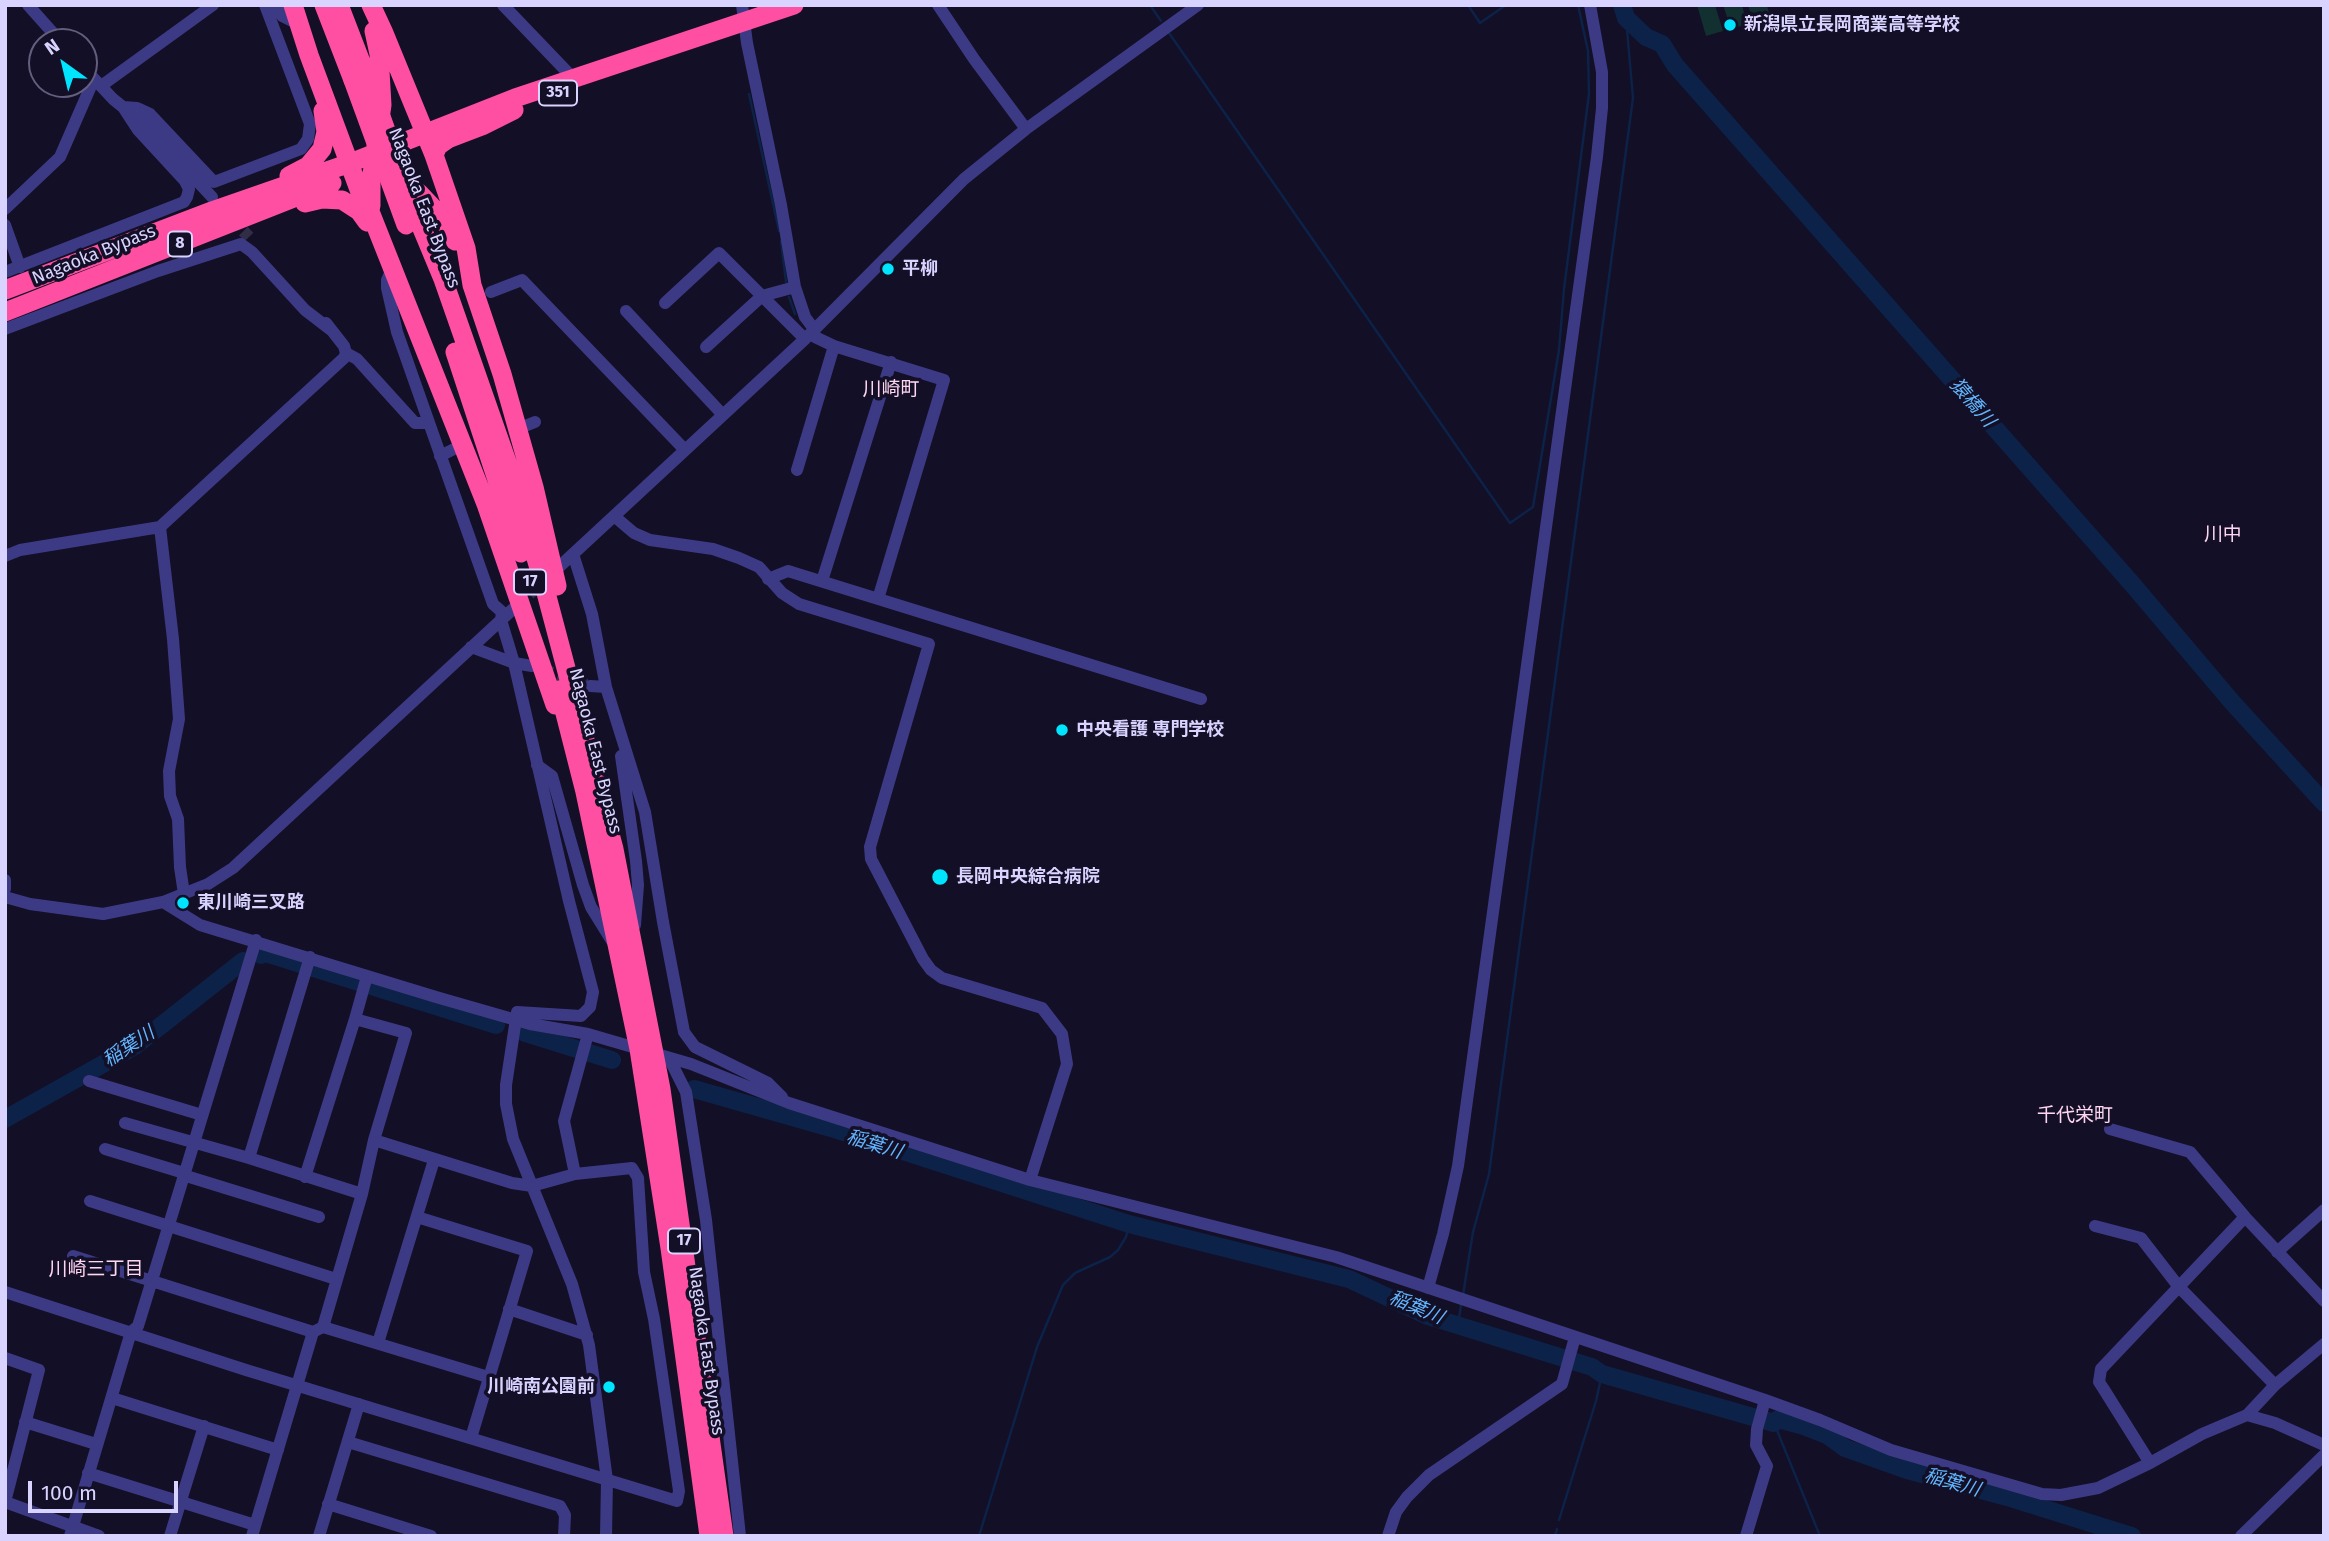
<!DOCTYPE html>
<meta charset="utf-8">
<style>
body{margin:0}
#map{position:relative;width:2329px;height:1541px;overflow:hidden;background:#130f26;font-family:"Fira Sans",sans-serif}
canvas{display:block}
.frame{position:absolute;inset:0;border:7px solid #d9d4ff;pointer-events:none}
.north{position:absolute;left:28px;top:28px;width:70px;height:70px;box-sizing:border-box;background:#130f26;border:2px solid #625e7d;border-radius:50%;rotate:326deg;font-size:19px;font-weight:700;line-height:28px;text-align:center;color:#d9d4ff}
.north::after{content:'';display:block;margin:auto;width:24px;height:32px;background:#00e5ff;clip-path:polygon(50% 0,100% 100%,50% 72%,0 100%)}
.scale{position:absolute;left:28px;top:1481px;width:150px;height:32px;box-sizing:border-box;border:4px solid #d9d4ff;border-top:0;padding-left:9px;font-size:21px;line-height:24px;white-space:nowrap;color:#d9d4ff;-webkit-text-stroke:5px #130f26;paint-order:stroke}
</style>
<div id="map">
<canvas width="2329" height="1541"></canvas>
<div class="frame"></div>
<div class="north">N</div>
<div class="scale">100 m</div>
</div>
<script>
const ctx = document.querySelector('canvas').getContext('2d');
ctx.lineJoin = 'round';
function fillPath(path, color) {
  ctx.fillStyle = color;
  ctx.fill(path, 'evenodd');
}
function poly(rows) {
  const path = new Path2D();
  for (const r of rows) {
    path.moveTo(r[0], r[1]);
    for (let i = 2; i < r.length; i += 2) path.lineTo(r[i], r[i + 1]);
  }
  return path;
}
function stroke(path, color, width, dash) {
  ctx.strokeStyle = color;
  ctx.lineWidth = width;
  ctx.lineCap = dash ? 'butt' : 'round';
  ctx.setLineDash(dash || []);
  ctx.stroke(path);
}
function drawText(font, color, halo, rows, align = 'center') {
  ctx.font = font + ' "Fira Sans","Noto Sans JP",sans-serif';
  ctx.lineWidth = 7;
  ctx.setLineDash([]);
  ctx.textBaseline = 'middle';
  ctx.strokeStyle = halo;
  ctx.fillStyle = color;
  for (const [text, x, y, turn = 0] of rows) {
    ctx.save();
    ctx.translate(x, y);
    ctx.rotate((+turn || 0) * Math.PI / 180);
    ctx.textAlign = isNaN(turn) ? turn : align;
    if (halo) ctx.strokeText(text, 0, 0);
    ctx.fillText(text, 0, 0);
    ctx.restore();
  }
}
const green = poly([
 [1697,5,1715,5,1723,31,1706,36],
 [1723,5,1742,5,1747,24,1731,29],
 [1748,5,1767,5,1770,17,1753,22]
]);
const stream = poly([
 [735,5,735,6],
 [1150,5,1161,21],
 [1468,5,1480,23,1506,5],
 [1169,33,1510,523,1533,507,1559,350,1564,289,1589,94,1588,51,1578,5],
 [749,94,779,231],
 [781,241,786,282],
 [789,297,795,314],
 [1463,1295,1473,1232,1489,1174,1633,98,1626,18],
 [1458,1325,1461,1305],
 [1774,1423,1820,1536],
 [1559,1520,1596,1401,1602,1374],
 [979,1536,1037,1347,1063,1285,1075,1273,1110,1257,1118,1250,1126,1237,1129,1224],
 [1555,1536,1557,1529]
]);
const river = poly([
 [1622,5,1626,18,1646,37,1662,44,1675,65,2133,585,2232,702,2324,803],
 [261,955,265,953,496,1025],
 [525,1033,612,1060],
 [694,1089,831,1128,1129,1224,1349,1279,1428,1316,1592,1367,1602,1374,1774,1423,1778,1419,1804,1426,1827,1435,1845,1448,1907,1470,2007,1497,2132,1536],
 [5,1119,135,1046,243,961]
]);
const minorTunnel = poly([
 [231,218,249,237],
 [516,606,547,578],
 [541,669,590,686]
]);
const minor = poly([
 [28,5,61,42],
 [276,5,282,16,300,25],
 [503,5,572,77],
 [742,5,747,43,781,205,795,287,805,317,814,329,815,337,834,346,944,380,878,599],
 [938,5,974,59,1026,129],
 [84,68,113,99,144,124,212,197],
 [101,86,213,5],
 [123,107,137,108,150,114,214,182,301,149,308,139,310,124,265,5],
 [5,209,60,157,94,79],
 [5,225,20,267],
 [392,269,387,280,387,288,397,332,493,604,502,612,501,620,514,663,569,901,593,992,590,1007,581,1016,517,1012,506,1085,506,1104,513,1139,572,1284,589,1345,607,1480,606,1536],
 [5,272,184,202,187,197,189,189,185,181,138,130,123,107],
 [491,292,522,280,685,450],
 [665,303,719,253,805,339],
 [626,311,723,415],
 [326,323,344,346,346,353,357,359,415,423,429,423],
 [5,329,158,271,241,244,252,252,305,310,331,330],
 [706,347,762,296,795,287],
 [525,426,535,422],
 [440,456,454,449],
 [797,470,834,346],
 [614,516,634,533,650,540,713,549,739,558,759,567,782,593,799,604,929,644,870,847,871,859,923,959,931,970,942,978,1042,1008,1062,1034,1067,1064,1030,1180],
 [160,527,173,639,179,719,169,771,170,796,178,819,180,867,184,894],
 [573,554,592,614,606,687,645,812,663,922,684,1032,695,1047,768,1083,782,1097],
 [5,556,20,550,160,527,344,358,346,353],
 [559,567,805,339,964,179,1026,129,1198,5],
 [768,579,788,571,1201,699],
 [822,581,891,362],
 [471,647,514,663,532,666],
 [590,686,606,687],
 [621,756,636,861,638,885,635,925],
 [537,765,552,776,583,885,591,907,612,941],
 [5,880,5,889],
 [5,897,30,904,103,914,163,902,208,884,233,868,513,609],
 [163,902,200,925,436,997,530,1024,588,1034,691,1064,789,1103,1030,1180,1336,1257,1765,1400,1820,1420,1891,1450,2042,1494,2061,1495,2098,1488,2150,1463,2202,1434,2247,1415,2275,1423,2324,1445],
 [669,1058,686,1092,706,1220,740,1536],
 [89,1081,202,1115],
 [125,1123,249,1158,362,1194],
 [2110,1129,2190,1152,2245,1217,2324,1301],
 [105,1149,184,1173],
 [249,1158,310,957],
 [575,1174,564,1121,588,1034],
 [183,1175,319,1217],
 [305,1177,355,1019],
 [90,1201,336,1279],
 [417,1217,527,1251,471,1438],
 [2095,1226,2141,1238,2179,1287,2275,1385],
 [2277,1252,2324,1210],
 [73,1256,313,1332],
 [1428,1288,1443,1234,1458,1166,1597,157,1602,108,1602,72,1590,5],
 [5,1292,246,1370,677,1501,679,1491,654,1319,644,1272,638,1178,632,1168,575,1174,532,1186,512,1183,374,1140],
 [509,1309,587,1335],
 [323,1327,488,1377],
 [378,1343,434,1160],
 [5,1358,39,1370,5,1502,99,1536],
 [112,1398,278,1450],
 [2247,1415,2275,1385,2324,1344],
 [25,1422,96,1444],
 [348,1442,560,1506,565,1515,564,1536],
 [2150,1463,2103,1388,2099,1382,2101,1369,2245,1217],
 [88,1473,255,1525],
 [328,1504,431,1536],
 [70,1536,131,1332,138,1326,256,940],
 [170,1536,204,1426],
 [252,1536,313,1332,323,1327,362,1194,374,1140,406,1033,355,1019,367,976],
 [319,1536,359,1404],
 [1388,1536,1396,1512,1407,1497,1429,1475,1562,1384,1575,1337],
 [1746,1536,1767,1466,1756,1445,1757,1429,1765,1400],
 [2241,1536,2324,1455]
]);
const highway = poly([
 [293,5,309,55,361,195,371,214,486,504,555,705],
 [324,5,353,80],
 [339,5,366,75],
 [371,5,384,33,434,155,466,248,472,285,502,374,534,487,557,586],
 [434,155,438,146,448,139,482,126,514,110],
 [289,176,308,166,322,149,326,132,323,111],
 [399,177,420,194,436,211,448,227,455,241],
 [305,203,322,199,342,200,359,211,367,222],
 [371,206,371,181,382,105,379,54,374,31],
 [418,219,443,279,513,479,545,589,614,849,661,1089,724,1536],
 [5,290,212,211,350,163,515,98,794,5],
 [5,312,332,183],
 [455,352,521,553],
 [559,690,585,792,639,1049,670,1248,709,1536]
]);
const highwayBridge = poly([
 [366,75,418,219],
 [353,80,406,225]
]);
const markers = [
 [1730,25,7,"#00e5ff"],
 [888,269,7,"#00e5ff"],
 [1062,730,7,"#00e5ff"],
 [940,877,9,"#00e5ff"],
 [183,903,7,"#00e5ff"],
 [609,1387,7,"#00e5ff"]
];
const shields = [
 [558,93,38],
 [180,244,24],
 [530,582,32],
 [684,1241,32]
];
const shieldNames = [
 ["351",558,93],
 ["8",180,244],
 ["17",530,582],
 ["17",684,1241]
];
const poiNames = [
 ["新潟県立長岡商業高等学校",1744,25],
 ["平柳",902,269],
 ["中央看護 専門学校",1076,730],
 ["長岡中央綜合病院",956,877],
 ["東川崎三叉路",197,903],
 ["川崎南公園前",595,1387,"right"]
];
const streetNames = [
 ["Nagaoka East Bypass",424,208,69],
 ["Nagaoka Bypass",94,255,-22],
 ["Nagaoka East Bypass",595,751,76],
 ["Nagaoka East Bypass",706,1351,82]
];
const neighbourhoodNames = [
 ["川崎町",891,390],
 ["川中",2223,535],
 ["千代栄町",2075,1116],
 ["川崎三丁目",96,1270]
];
const waterNames = [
 ["猿橋川",1972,403,49],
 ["稲葉川",129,1047,-33],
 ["稲葉川",874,1145,17],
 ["稲葉川",1416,1308,23],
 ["稲葉川",1952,1483,16]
];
fillPath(green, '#12302f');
stroke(stream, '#0c2248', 2.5);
stroke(river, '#0c2248', 18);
stroke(minorTunnel, '#312d47', 12, [12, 6]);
stroke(minor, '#3d3a85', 12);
stroke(highway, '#ff4fa3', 19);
stroke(highwayBridge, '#ff4fa3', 19);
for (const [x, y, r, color] of markers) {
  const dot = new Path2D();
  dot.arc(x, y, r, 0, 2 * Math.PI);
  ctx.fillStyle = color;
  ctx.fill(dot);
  stroke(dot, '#130f26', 2.5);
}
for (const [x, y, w] of shields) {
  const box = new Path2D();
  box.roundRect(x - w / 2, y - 12.5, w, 25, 5);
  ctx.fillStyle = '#130f26';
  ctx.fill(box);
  stroke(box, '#d9d4ff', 2);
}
drawText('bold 16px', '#d9d4ff', null, shieldNames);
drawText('bold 18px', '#d9d4ff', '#130f26', poiNames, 'left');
drawText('18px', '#d9d4ff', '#130f26', streetNames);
drawText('19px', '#ffd6f0', '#130f26', neighbourhoodNames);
drawText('italic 19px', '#62b6ff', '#130f26', waterNames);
</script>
